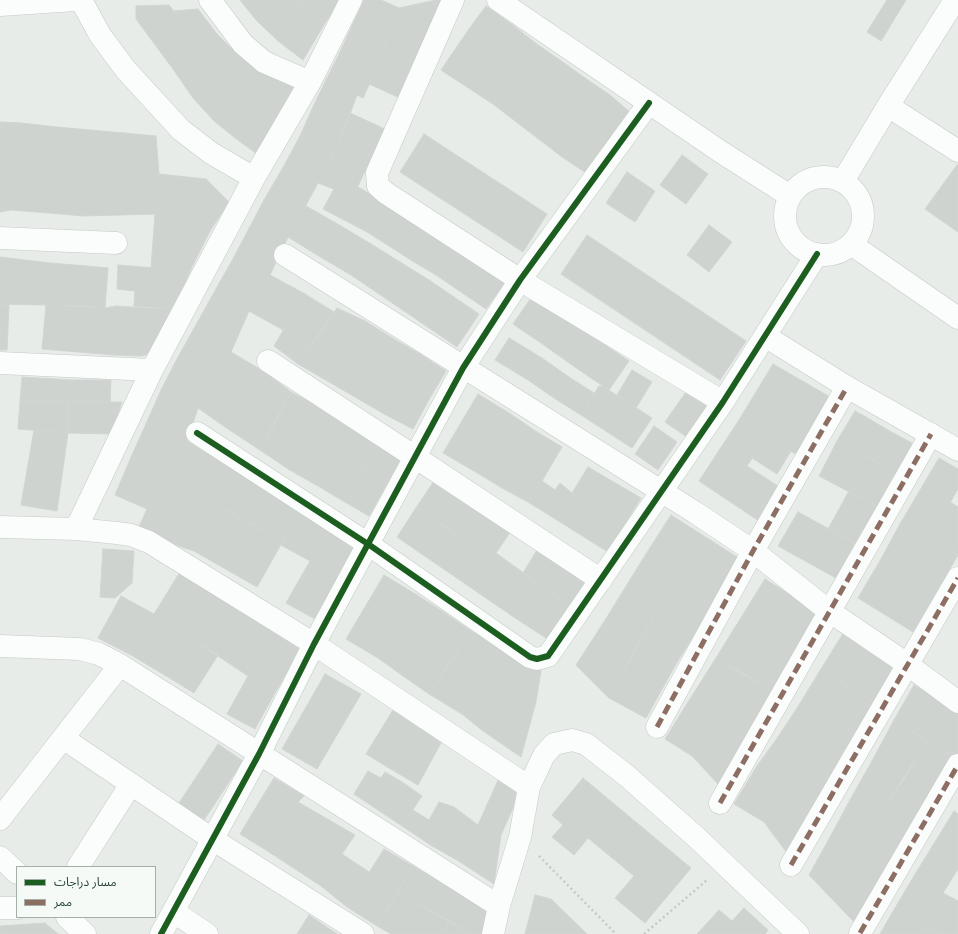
<!DOCTYPE html>
<meta charset="utf-8">
<style>
body{margin:0}
#map{position:relative;width:958px;height:934px;overflow:hidden;background:#e7ece9;font-family:"Nunito Sans","Noto Sans Arabic",sans-serif}
canvas{display:block}
.legend{position:absolute;left:16px;top:866px;width:140px;height:52px;box-sizing:border-box;background:#f6faf7;border:1px solid #a2b0a9;margin:0;padding:5px 7px;list-style:none;font-size:12px;color:#244034}
.legend li{display:flex;align-items:center;gap:8px;height:20px}
.legend b{width:20px;border:1px solid #a2b0a9}
</style>
<div id="map">
<canvas width="958" height="934"></canvas>
<ul class="legend">
<li><b style="height:5px;background:#1b5e20"></b>مسار دراجات</li>
<li><b style="height:5px;background:#8d6e63"></b>ممر</li>
</ul>
</div>
<script>
const ctx = document.querySelector('canvas').getContext('2d');
ctx.lineJoin = 'round';
function fillPath(path, color) {
  ctx.fillStyle = color;
  ctx.fill(path, 'evenodd');
}
function poly(rows) {
  const path = new Path2D();
  for (const r of rows) {
    if (r.length === 3) {
      path.moveTo(r[0] + r[2], r[1]);
      path.arc(r[0], r[1], r[2], 0, 2 * Math.PI);
      continue;
    }
    path.moveTo(r[0], r[1]);
    for (let i = 2; i < r.length; i += 2) path.lineTo(r[i], r[i + 1]);
  }
  return path;
}
function stroke(path, color, width, dash) {
  ctx.strokeStyle = color;
  ctx.lineWidth = width;
  ctx.lineCap = dash ? 'butt' : 'round';
  ctx.setLineDash(dash || []);
  ctx.stroke(path);
}
const building = poly([
 [240,0,276,0,257,21,240,0],
 [276,0,294,0,305,9,278,41,257,21,276,0],
 [294,0,305,0,301,6,294,0],
 [305,0,341,0,325,23,301,6,305,0],
 [364,0,381,0,399,8,386,41,352,26,364,0],
 [436,0,445,0,433,32,396,16,399,8,436,0],
 [887,0,906,0,881,41,867,32,887,0],
 [169,5,201,46,173,69,136,19,136,6,169,5],
 [486,6,514,26,492,57,469,29,486,6],
 [198,9,217,34,201,46,174,11,198,9],
 [305,9,325,23,303,60,278,41,305,9],
 [396,16,433,32,417,64,386,50,386,41,396,16],
 [352,26,386,41,386,50,376,70,340,52,352,26],
 [514,26,538,45,515,73,492,57,514,26],
 [469,29,492,57,470,89,441,70,469,29],
 [217,34,239,56,223,73,201,46,217,34],
 [538,45,560,60,538,91,515,73,538,45],
 [201,46,223,73,193,98,173,69,201,46],
 [386,50,417,64,402,99,369,84,386,50],
 [340,52,376,70,363,98,326,80,340,52],
 [239,56,279,77,261,108,241,91,223,73,239,56],
 [492,57,515,73,493,104,470,89,492,57],
 [560,60,585,78,563,109,538,91,560,60],
 [223,73,241,91,214,121,193,98,223,73],
 [515,73,538,91,515,121,493,104,515,73],
 [279,77,296,88,277,119,261,108,279,77],
 [585,78,610,95,586,127,563,109,585,78],
 [326,80,357,95,346,125,312,109,326,80],
 [241,91,261,108,239,141,214,121,241,91],
 [538,91,563,109,540,140,515,121,538,91],
 [610,95,632,114,608,146,586,127,610,95],
 [261,108,277,119,257,154,239,141,261,108],
 [312,109,346,125,334,151,300,136,312,109],
 [563,109,586,127,562,157,540,140,563,109],
 [350,113,387,130,371,159,338,142,350,113],
 [0,122,21,123,16,163,0,161,0,122],
 [21,123,57,127,53,167,16,163,21,123],
 [57,127,90,130,88,168,53,167,57,127],
 [586,127,608,146,586,173,562,157,586,127],
 [90,130,124,133,121,171,88,168,90,130],
 [124,133,156,136,159,174,121,171,124,133],
 [424,134,547,214,523,252,400,172,424,134],
 [300,136,334,151,318,183,285,164,300,136],
 [338,142,371,159,352,198,334,189,318,183,338,142],
 [682,155,708,174,686,204,660,185,682,155],
 [0,161,16,163,11,210,0,212,0,161],
 [16,163,53,167,49,213,11,210,16,163],
 [285,164,318,183,299,218,264,200,285,164],
 [957,165,958,166,958,232,925,209,957,165],
 [53,167,88,168,84,216,49,213,53,167],
 [88,168,121,171,120,215,84,216,88,168],
 [121,171,159,174,154,209,155,214,120,215,121,171],
 [627,172,655,191,635,222,606,203,627,172],
 [159,174,206,179,202,215,154,209,159,174],
 [206,179,229,202,210,231,202,215,206,179],
 [358,187,385,203,367,232,323,209,334,189,352,198,358,187],
 [264,200,299,218,288,237,270,275,234,257,264,200],
 [385,203,408,218,389,246,367,232,385,203],
 [306,206,341,226,322,258,288,237,306,206],
 [154,209,202,215,210,231,190,271,151,268,155,214,154,209],
 [408,218,432,233,414,262,389,246,408,218],
 [709,225,732,242,709,272,687,255,709,225],
 [341,226,371,244,351,275,322,258,341,226],
 [432,233,454,247,436,275,414,262,432,233],
 [587,235,746,341,720,380,561,274,587,235],
 [371,244,400,262,379,294,351,275,371,244],
 [454,247,480,264,461,292,436,275,454,247],
 [0,257,50,263,46,305,0,304,0,257],
 [234,257,270,275,249,311,216,289,234,257],
 [400,262,429,280,407,313,379,294,400,262],
 [50,263,86,266,83,306,46,305,50,263],
 [480,264,505,282,486,309,461,292,480,264],
 [118,265,190,271,175,309,134,306,135,291,117,289,118,265],
 [86,266,108,268,105,308,83,306,86,266],
 [270,275,305,294,295,311,260,292,270,275],
 [429,280,479,314,457,347,407,313,429,280],
 [216,289,249,311,231,352,216,377,178,357,216,289],
 [260,292,295,311,283,330,249,311,260,292],
 [305,294,334,312,298,364,274,346,305,294],
 [531,298,560,316,541,343,513,324,531,298],
 [0,304,9,304,7,350,0,350,0,304],
 [46,305,105,308,117,306,114,355,42,349,46,305],
 [117,306,144,308,141,356,114,355,117,306],
 [144,308,175,309,150,354,141,356,144,308],
 [337,308,365,321,350,344,326,325,337,308],
 [560,316,584,331,565,360,541,343,560,316],
 [365,321,394,339,380,365,376,360,350,344,365,321],
 [326,325,350,344,376,360,355,397,298,364,326,325],
 [584,331,605,345,585,374,565,360,584,331],
 [509,338,542,358,528,380,495,360,509,338],
 [394,339,420,354,403,382,380,365,394,339],
 [605,345,629,361,609,390,585,374,605,345],
 [231,352,263,371,225,427,198,408,231,352],
 [420,354,446,371,431,396,403,382,420,354],
 [178,357,216,377,198,408,161,390,178,357],
 [542,358,569,377,554,398,528,380,542,358],
 [376,360,380,365,403,382,386,415,355,397,376,360],
 [773,364,830,397,796,454,766,438,739,420,773,364],
 [632,370,652,382,636,408,617,395,632,370],
 [263,371,291,392,260,450,225,427,263,371],
 [22,377,71,380,68,402,20,402,22,377],
 [569,377,594,393,581,415,554,398,569,377],
 [71,380,111,380,110,402,68,402,71,380],
 [403,382,431,396,413,429,386,415,403,382],
 [599,386,604,387,652,418,632,448,581,415,599,386],
 [161,390,198,408,187,441,146,424,161,390],
 [291,392,323,409,308,435,277,420,291,392],
 [686,392,708,407,687,437,665,422,686,392],
 [478,394,509,413,474,471,443,453,478,394],
 [20,402,68,402,68,433,18,429,20,402],
 [68,402,122,402,111,434,68,433,68,402],
 [323,409,353,427,338,452,308,435,323,409],
 [855,411,866,417,849,447,837,441,855,411],
 [509,413,537,432,502,488,474,471,509,413],
 [866,417,886,429,869,458,849,447,866,417],
 [277,420,308,435,288,469,260,450,277,420],
 [739,420,766,438,747,466,781,488,759,521,699,481,739,420],
 [146,424,187,441,171,475,132,455,146,424],
 [654,426,677,442,658,470,635,454,654,426],
 [353,427,379,442,343,501,318,486,353,427],
 [886,429,912,443,897,472,869,458,886,429],
 [34,430,68,433,57,511,21,505,34,430],
 [537,432,562,447,542,481,528,502,502,488,537,432],
 [308,435,338,452,318,486,288,469,308,435],
 [766,438,791,451,777,474,752,458,766,438],
 [187,441,216,459,200,487,171,475,187,441],
 [837,441,897,472,878,507,819,476,837,441],
 [379,442,403,456,387,484,363,469,379,442],
 [132,455,171,475,161,492,147,509,115,495,132,455],
 [939,458,958,469,958,489,928,540,900,524,939,458],
 [216,459,272,493,253,525,195,492,200,487,216,459],
 [588,467,641,498,625,524,572,493,588,467],
 [363,469,387,484,369,516,343,501,363,469],
 [171,475,200,487,195,492,173,544,138,529,147,509,161,492,171,475],
 [434,481,483,513,465,540,416,508,434,481],
 [542,481,555,490,560,483,572,493,557,520,528,502,542,481],
 [849,491,878,507,855,543,828,529,849,491],
 [195,492,220,506,194,551,173,544,195,492],
 [272,493,303,511,283,541,253,525,272,493],
 [572,493,625,524,608,552,557,520,572,493],
 [950,502,958,507,958,555,928,540,950,502],
 [220,506,283,541,257,587,194,551,220,506],
 [416,508,449,529,429,559,397,537,416,508],
 [303,511,329,527,310,561,281,545,303,511],
 [798,512,855,543,836,578,778,546,798,512],
 [483,513,511,531,496,553,542,586,518,620,429,559,449,529,465,540,483,513],
 [671,515,740,559,716,598,646,554,671,515],
 [900,524,928,540,908,574,881,559,900,524],
 [329,527,358,544,338,577,310,561,329,527],
 [928,540,958,555,937,591,908,574,928,540],
 [103,549,134,551,132,583,115,598,100,597,103,549],
 [537,550,589,583,572,608,523,573,537,550],
 [646,554,679,575,658,609,637,647,602,625,646,554],
 [881,559,908,574,884,614,858,598,881,559],
 [310,561,338,577,315,619,286,603,310,561],
 [180,572,212,594,186,635,154,614,180,572],
 [908,574,937,591,913,632,884,614,908,574],
 [384,575,417,595,378,658,346,639,384,575],
 [679,575,716,598,696,632,658,609,679,575],
 [765,579,820,613,773,692,716,658,765,579],
 [542,586,572,608,551,641,518,620,542,586],
 [212,594,273,632,248,676,186,635,212,594],
 [417,595,445,613,403,676,378,658,417,595],
 [121,596,154,614,131,655,98,638,121,596],
 [658,609,696,632,676,664,638,644,658,609],
 [445,613,471,631,451,660,425,643,445,613],
 [154,614,186,635,163,674,131,655,154,614],
 [602,625,637,647,609,698,576,665,602,625],
 [471,631,501,647,462,714,429,694,471,631],
 [273,632,301,650,276,691,248,676,273,632],
 [844,632,900,669,877,704,821,669,844,632],
 [186,635,218,655,194,693,163,674,186,635],
 [425,643,451,660,429,694,403,676,425,643],
 [638,644,676,664,646,718,609,698,638,644],
 [501,647,541,671,536,702,513,686,483,731,462,714,501,647],
 [716,658,743,673,717,714,690,699,716,658],
 [821,669,849,686,826,721,799,705,821,669],
 [743,673,773,692,751,733,717,714,743,673],
 [325,674,361,694,317,769,282,749,325,674],
 [248,676,276,691,255,729,227,714,248,676],
 [914,685,935,698,914,732,894,720,914,685],
 [513,686,536,702,521,757,483,731,513,686],
 [849,686,877,704,854,738,826,721,849,686],
 [935,698,958,713,958,752,955,757,914,732,935,698],
 [690,699,717,714,692,756,665,739,690,699],
 [799,705,826,721,803,753,778,737,799,705],
 [393,710,420,728,394,771,366,754,393,710],
 [717,714,751,733,720,786,692,756,717,714],
 [894,720,928,741,903,778,872,761,894,720],
 [826,721,854,738,835,772,803,753,826,721],
 [420,728,442,741,418,785,394,771,420,728],
 [778,737,803,753,788,785,757,766,778,737],
 [928,741,955,757,908,832,880,816,928,741],
 [218,744,243,761,204,820,179,803,218,744],
 [803,753,835,772,818,804,788,785,803,753],
 [872,761,903,778,880,816,850,800,872,761],
 [757,766,788,785,764,822,734,804,757,766],
 [368,771,381,778,385,772,402,782,381,812,354,794,368,771],
 [274,778,304,796,298,802,286,821,258,804,274,778],
 [499,778,522,788,501,835,478,825,499,778],
 [583,778,691,868,645,923,615,898,634,876,588,838,574,855,552,837,563,825,552,815,583,778],
 [402,782,422,796,402,826,381,812,402,782],
 [788,785,818,804,787,853,764,822,788,785],
 [850,800,880,816,857,854,829,839,850,800],
 [298,802,355,835,342,854,286,821,298,802],
 [439,802,454,807,432,846,402,826,413,810,429,820,439,802],
 [258,804,286,821,266,850,240,834,258,804],
 [454,807,478,825,457,860,432,846,454,807],
 [954,811,958,814,958,869,943,893,914,876,954,811],
 [880,816,908,832,886,870,857,854,880,816],
 [286,821,342,854,321,886,266,850,286,821],
 [478,825,501,835,494,884,457,860,478,825],
 [829,839,886,870,856,924,809,875,829,839],
 [384,849,413,866,377,926,347,907,384,849],
 [342,854,369,872,347,907,321,886,342,854],
 [413,866,494,913,484,934,472,934,398,892,413,866],
 [914,876,943,893,924,925,895,908,914,876],
 [398,892,449,922,442,934,391,934,377,926,398,892],
 [943,893,958,901,958,934,940,934,924,925,943,893],
 [535,895,551,899,587,934,525,934,535,895],
 [744,908,768,930,765,934,697,934,719,910,732,921,744,908],
 [895,908,924,925,919,934,880,934,895,908],
 [309,915,337,934,297,934,309,915],
 [449,922,472,934,442,934,449,922],
 [45,923,58,934,0,934,0,926,45,923],
 [924,925,940,934,919,934,924,925]
]);
const path = poly([
 [539,856,616,934],
 [644,934,707,880]
]);
const minor = poly([
 [81,0,100,35,126,70,181,130,211,153,254,178],
 [210,0,243,44,264,62,310,82],
 [453,0,377,173,378,186,386,193,520,280,723,402],
 [498,0,721,152,790,196],
 [0,5,76,0],
 [888,106,955,0],
 [824,216,39],
 [843,181,888,106,958,151],
 [0,238,116,243],
 [851,244,958,318],
 [285,255,696,513,753,551,829,611,907,664,958,702],
 [765,336,847,387,958,450],
 [268,361,415,457,601,580],
 [0,363,152,370],
 [197,433,368,544,530,657,537,659,548,656,723,402,817,254],
 [0,527,76,529,117,533,131,535,149,542,314,644,529,787],
 [76,529,152,370,254,178,310,82,351,0],
 [0,646,80,649,99,654,120,665,499,906],
 [657,727,753,551,847,387],
 [63,738,212,839,363,934],
 [720,803,931,434],
 [0,819,120,665],
 [0,857,17,873],
 [791,865,958,578],
 [78,867,131,784],
 [0,908,17,908],
 [174,912,207,934],
 [67,917,85,934],
 [860,933,958,765],
 [161,934,259,754,314,644,463,368,520,280,649,103],
 [493,934,499,906,520,837,529,787,544,755,554,744,572,740,586,744,627,776,696,837,798,934]
]);
const quiet = poly([
 [657,727,753,551,847,387],
 [720,803,931,434],
 [791,865,958,578],
 [860,933,958,765]
]);
const cycleway = poly([
 [197,433,368,544,530,657,537,659,548,656,723,402,817,254],
 [161,934,259,754,314,644,463,368,520,280,649,103]
]);
fillPath(building, '#ced3d0');
stroke(building, '#d0d5d2', 1);
stroke(minor, '#c4c9c6', 23);
stroke(path, '#c3cbc7', 2.5, [2, 3]);
stroke(minor, '#fbfcfc', 22);
stroke(quiet, '#8d6e63', 5, [10, 5]);
stroke(cycleway, '#1b5e20', 6);
</script>
